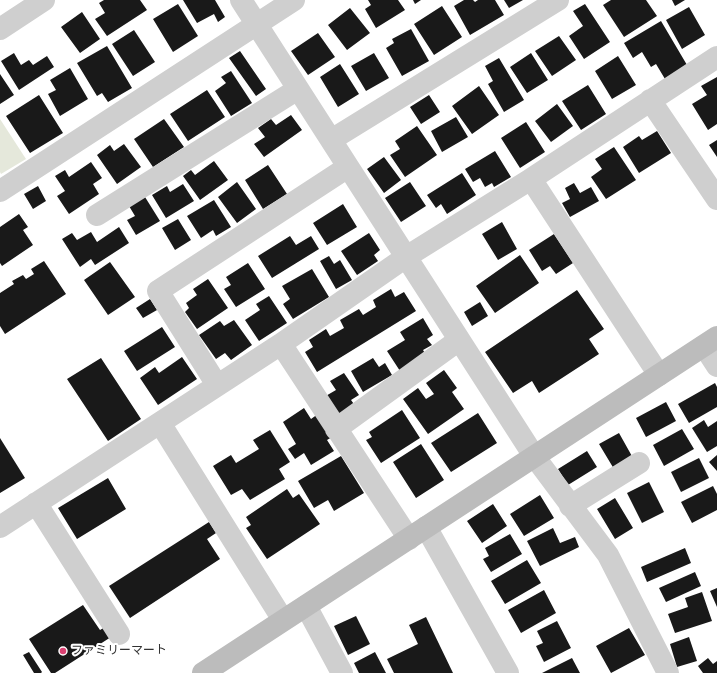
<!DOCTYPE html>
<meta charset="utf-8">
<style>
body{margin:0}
canvas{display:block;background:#fff}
</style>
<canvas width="717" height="673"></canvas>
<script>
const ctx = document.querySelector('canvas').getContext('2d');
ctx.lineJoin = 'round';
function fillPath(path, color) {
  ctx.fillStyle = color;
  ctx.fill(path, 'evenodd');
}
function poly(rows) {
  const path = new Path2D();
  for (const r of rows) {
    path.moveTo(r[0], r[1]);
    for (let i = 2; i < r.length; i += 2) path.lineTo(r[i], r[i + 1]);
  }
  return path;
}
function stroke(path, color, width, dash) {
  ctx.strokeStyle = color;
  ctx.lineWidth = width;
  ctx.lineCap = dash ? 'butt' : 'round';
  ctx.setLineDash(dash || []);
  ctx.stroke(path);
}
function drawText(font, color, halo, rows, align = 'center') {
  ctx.font = font + ' Arial,"Noto Sans JP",sans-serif';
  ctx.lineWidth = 4;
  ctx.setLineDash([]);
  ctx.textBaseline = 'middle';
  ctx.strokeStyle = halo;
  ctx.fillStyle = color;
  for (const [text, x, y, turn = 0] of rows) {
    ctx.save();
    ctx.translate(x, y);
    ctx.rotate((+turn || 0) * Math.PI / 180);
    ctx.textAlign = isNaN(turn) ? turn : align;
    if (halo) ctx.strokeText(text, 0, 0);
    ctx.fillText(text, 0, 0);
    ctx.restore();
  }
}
const green = poly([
 [0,119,26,159,1,174,0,172]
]);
const building = poly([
 [104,0,140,0,147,10,107,36,95,19,105,13,99,3],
 [183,0,215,0,225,17,218,22,214,14,197,23],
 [368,0,398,0,405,10,376,28,365,9,371,5],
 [413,0,421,0,415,4],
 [464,0,473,0,475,2,478,0,495,0,504,15,470,35,454,6],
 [504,0,523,0,509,8],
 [611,0,646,0,657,16,624,37,603,5],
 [672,0,685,0,675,6],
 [178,4,198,36,173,52,153,19],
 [585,4,610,42,584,59,569,36,583,26,573,11],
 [442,6,462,37,434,55,414,24],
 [689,7,705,35,682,49,666,20],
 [350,8,370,33,347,50,328,25],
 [82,12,100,39,80,53,61,27],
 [661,21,687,65,665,79,656,64,651,67,642,52,633,58,624,43],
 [411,29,429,61,402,76,386,48,394,43,392,39],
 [134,30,155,62,133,76,112,44],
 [318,33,335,57,308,75,291,51],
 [559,36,576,60,552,76,535,51],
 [107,46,132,88,108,102,102,93,97,96,77,63],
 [240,51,266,89,256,96,229,58],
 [14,53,21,65,29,60,33,65,47,56,54,67,19,90,1,61],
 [374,53,389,78,366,91,351,66],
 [531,53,548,80,527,93,510,67],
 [618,56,636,85,612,99,595,71],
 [499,58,524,100,504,112,488,84,493,81,485,66],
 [340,64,359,94,338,107,320,77],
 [70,68,88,99,60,116,48,94,56,90,50,80],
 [231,71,252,103,231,116,215,91,226,83,221,77],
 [0,74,14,95,0,104],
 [717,77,717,124,708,130,692,104,707,95,701,86],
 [588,85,606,114,581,130,562,101],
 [479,86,499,115,472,134,452,106],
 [207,90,225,117,188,141,170,114],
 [39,95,63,133,30,153,6,116],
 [429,95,440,112,421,124,410,107],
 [557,104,573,126,551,142,535,121],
 [291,115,302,130,264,157,254,144,265,137,258,128,271,119,276,125],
 [456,117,468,137,442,152,431,131],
 [164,119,184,147,153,167,134,139],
 [526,122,545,152,520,168,501,138],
 [417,126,437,155,405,177,390,155,400,149,395,141],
 [657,131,671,153,639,173,623,147,639,136,642,140],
 [717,140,717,157,709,145],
 [124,144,141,167,117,184,97,155,110,145,114,151],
 [614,147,636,180,606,199,591,177,602,169,595,159],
 [495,151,511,177,494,187,492,183,485,187,480,178,473,182,465,169],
 [384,157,401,180,384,193,367,169],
 [214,161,228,180,200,200,183,176,191,170,195,175],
 [91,162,102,178,93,184,99,194,69,214,57,196,65,191,55,176,65,170,69,177],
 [268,165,287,194,263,209,245,180],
 [462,173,476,195,447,214,441,204,436,208,427,195],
 [237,182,256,209,237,223,218,197],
 [410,182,426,206,401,222,385,198],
 [574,183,580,193,591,187,599,201,570,217,562,203,570,199,565,188],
 [183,184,194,201,166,218,152,195,167,186,170,192],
 [38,186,46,201,33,209,24,194],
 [145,197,160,221,136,235,127,220,135,216,129,206],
 [214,200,231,227,216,236,213,230,201,238,187,216],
 [343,204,357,227,327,245,313,223],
 [19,214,28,227,23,230,33,245,2,266,0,263,0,227],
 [178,219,191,240,175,250,162,228],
 [502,222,517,249,498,260,482,234],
 [119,227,129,243,95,265,91,259,80,267,62,239,72,233,77,240,91,232,97,242],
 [369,233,380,250,374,255,378,261,357,275,341,251],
 [554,234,573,263,556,274,550,266,542,271,529,250],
 [290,236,296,245,311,236,319,249,272,278,258,256],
 [520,255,539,283,495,313,476,286],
 [329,256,334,264,340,260,352,280,336,289,320,261],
 [44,261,66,294,5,334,0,326,0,293,14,284,12,281,23,275,26,279,34,274,31,269],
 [110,262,135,297,108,315,84,280],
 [248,263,265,289,236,307,224,289,231,285,226,277],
 [312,269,329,297,293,319,283,304,290,299,282,286],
 [208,279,228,308,197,329,185,312,189,308,186,303,197,295,193,289],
 [391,289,395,297,404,292,416,311,317,372,305,352,313,347,309,340,326,329,330,336,344,328,340,320,359,309,363,315,376,307,373,300],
 [577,290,604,329,589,339,599,354,539,393,532,381,513,393,485,352],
 [269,296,287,323,259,341,245,320,260,310,256,304],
 [150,299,157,310,143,318,136,308],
 [480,302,488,316,472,326,464,312],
 [423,318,433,335,427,339,432,345,423,350,426,355,400,371,387,351,405,340,400,332],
 [234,320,252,345,231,360,225,353,216,359,199,335,220,321,224,326],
 [162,327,175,347,137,371,124,351],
 [182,357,197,379,158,405,140,378,155,367,159,373],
 [101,358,141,419,108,441,67,379],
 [373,358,379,367,385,363,392,375,363,392,351,371],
 [444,370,457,388,452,392,464,409,428,434,403,399,418,388,426,399,434,394,426,383],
 [344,373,359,395,351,400,356,407,338,419,324,397,336,390,330,381],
 [715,383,717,387,717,407,689,423,678,404],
 [666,402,676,421,646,437,636,418],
 [304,408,311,419,318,414,332,437,327,440,334,451,311,465,304,453,295,459,288,449,296,444,283,422],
 [402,410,420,438,381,463,366,440,372,437,369,432],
 [478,413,497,443,451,472,431,443],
 [704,420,708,427,717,421,717,446,707,452,692,428],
 [682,429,694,449,664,466,653,445],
 [270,430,290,462,279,469,285,479,250,500,242,489,231,495,213,466,231,455,236,463,259,449,253,440],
 [619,433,633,458,614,469,599,444],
 [0,438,25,478,0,493],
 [421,444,444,480,416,498,393,462],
 [587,451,597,467,568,485,558,469],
 [717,455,717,471,709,462],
 [341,456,364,493,334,511,328,500,314,508,298,481],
 [699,458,709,478,681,492,671,472],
 [108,478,126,509,77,539,58,508],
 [649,482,664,512,642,523,627,493],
 [713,486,717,494,717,510,692,523,681,502],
 [287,489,293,498,299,494,320,524,267,559,246,528,251,525,246,517],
 [540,495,554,518,524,536,510,514],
 [615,498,633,528,615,539,597,509],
 [493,504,507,526,482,543,467,521],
 [209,522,216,533,207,539,220,559,130,618,109,586],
 [553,528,560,543,575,537,579,547,540,566,527,541],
 [510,534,522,554,491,572,483,559,489,556,485,548],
 [685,548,691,563,647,582,641,567],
 [527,560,541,583,505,604,491,581],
 [695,572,701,586,666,602,659,588],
 [717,588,717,607,710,591],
 [544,590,556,613,521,633,508,610],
 [702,592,712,621,675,633,668,614,688,607,685,598],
 [83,605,100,630,105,627,111,637,55,673,51,673,29,639],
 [356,616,370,644,348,655,334,626],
 [426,617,453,673,394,673,387,659,418,644,409,625],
 [557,621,571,648,544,662,536,646,543,643,537,631],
 [629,628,645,655,611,673,596,646],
 [689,637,697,661,677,667,670,644],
 [29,652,42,672,41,673,34,673,23,655],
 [375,652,386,673,359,673,354,663],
 [572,658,580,673,542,673],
 [708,658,713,664,717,661,717,673,703,673,698,666]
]);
const street = poly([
 [241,0,534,456,608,555,668,673],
 [0,29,44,0],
 [650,100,717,199],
 [331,140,558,0],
 [531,179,659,375],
 [0,191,294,0],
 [97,215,298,89],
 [281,344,409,539],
 [704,346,717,366],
 [217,385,158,291,348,167],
 [160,423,283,620],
 [336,429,459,340],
 [36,503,119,634],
 [570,506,639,463],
 [0,527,281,344,406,257,531,179,717,57],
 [426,527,508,673],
 [306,606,342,673]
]);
const secondary = poly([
 [203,673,717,337]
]);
const markers = [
 [63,651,4,"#db4172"]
];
const poiNames = [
 ["ファミリーマート",71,651]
];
fillPath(green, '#e5e8db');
fillPath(building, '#191919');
stroke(street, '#cfcfcf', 22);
stroke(secondary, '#bcbcbc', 22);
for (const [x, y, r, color] of markers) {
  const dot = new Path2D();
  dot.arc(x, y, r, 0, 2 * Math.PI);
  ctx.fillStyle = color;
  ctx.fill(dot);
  stroke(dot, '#fff', 1.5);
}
drawText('12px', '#323232', '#fff', poiNames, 'left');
</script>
